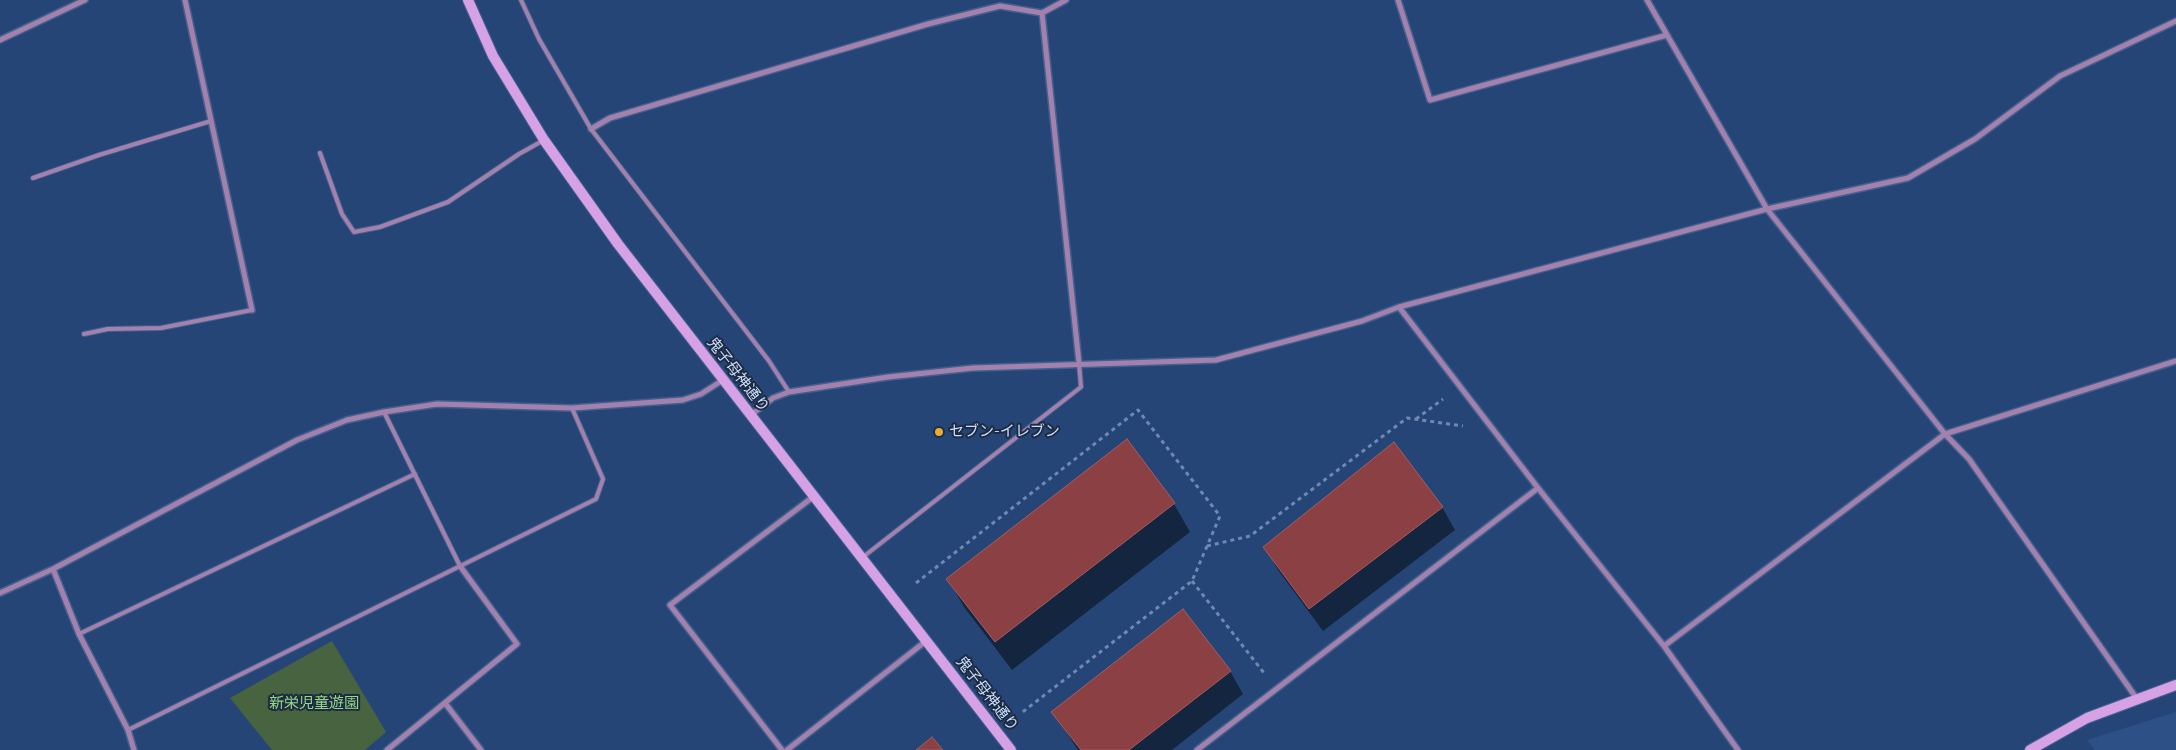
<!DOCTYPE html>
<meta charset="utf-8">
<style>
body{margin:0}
canvas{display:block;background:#254577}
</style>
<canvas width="2176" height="750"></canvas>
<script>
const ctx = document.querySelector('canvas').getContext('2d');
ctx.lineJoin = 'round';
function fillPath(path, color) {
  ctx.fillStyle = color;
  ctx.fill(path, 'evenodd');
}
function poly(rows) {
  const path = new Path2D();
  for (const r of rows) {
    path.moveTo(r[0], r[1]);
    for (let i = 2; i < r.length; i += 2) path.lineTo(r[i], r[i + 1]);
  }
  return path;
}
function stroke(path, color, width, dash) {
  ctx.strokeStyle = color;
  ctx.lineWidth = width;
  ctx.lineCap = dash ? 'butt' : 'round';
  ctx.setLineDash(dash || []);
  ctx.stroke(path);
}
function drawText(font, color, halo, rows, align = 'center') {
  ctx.font = font + ' Montserrat,"Noto Sans JP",sans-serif';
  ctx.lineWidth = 4;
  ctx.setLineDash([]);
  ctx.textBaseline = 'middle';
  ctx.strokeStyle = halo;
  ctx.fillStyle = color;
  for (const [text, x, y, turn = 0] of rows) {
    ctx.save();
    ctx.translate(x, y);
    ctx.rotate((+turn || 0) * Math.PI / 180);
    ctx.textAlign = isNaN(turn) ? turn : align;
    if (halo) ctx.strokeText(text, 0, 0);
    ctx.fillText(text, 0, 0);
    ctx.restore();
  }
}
const built = poly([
 [2176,712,2176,750,2095,750,2087,740]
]);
const green = poly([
 [332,641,386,732,365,750,272,750,230,698]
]);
const shadow = poly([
 [1126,441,1174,504,1190,532,1012,670,964,607,948,579],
 [1442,507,1455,530,1323,631,1278,570,1265,547],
 [1230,671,1243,694,1172,750,1078,750,1053,712]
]);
const building = poly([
 [1127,439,1175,503,995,642,946,579,1127,439],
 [1394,442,1443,507,1309,609,1263,547,1394,442],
 [1183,609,1231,671,1129,750,1081,750,1051,712,1183,609],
 [932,737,943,750,916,750,932,737]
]);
const path = poly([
 [1416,419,1443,399],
 [1207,546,1250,536,1407,418,1463,426],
 [1192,581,1264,673],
 [916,583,1138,410,1220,516,1192,581,1020,714]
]);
const lane = poly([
 [521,0,539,39,591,129,769,361,789,392],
 [320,153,342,214,354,232,380,227,448,202,519,154,544,140],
 [33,178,99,155,211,121],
 [84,334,108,329,161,328,252,310],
 [384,412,460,566],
 [863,557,1081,387,1079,363],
 [79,634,415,474],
 [128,730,596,499,603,479,572,408]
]);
const street = poly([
 [185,0,252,310],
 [1066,0,1042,13,1079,363],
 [1398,0,1430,100,1667,35],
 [0,40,85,0],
 [591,129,610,118,928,24,1000,6,1042,13],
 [1399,307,1767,209,1647,0],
 [751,415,773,398,789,392,888,377,973,368,1216,360,1362,321,1399,307,1538,488,1664,646,1738,750],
 [53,569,79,634,128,730,134,750],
 [0,593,53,569,297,440,347,420,384,412,437,404,572,408,683,400,701,394,723,380],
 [1664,646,1945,434,2176,361],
 [2137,699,1969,459,1945,434,1767,209,1908,178,1975,139,2060,76,2176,21],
 [445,703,481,750],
 [387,750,517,644,460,566],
 [782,750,670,605,813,497],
 [787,750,926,641],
 [1197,750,1538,488]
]);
const secondary = poly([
 [468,0,493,56,544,140,618,244,1011,750],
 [2030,750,2087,718,2176,685]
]);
const markers = [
 [939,432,5,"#e8ab37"]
];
const streetNames = [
 ["鬼子母神通り",738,375,52],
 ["鬼子母神通り",987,694,52]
];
const poiNames = [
 ["セブン-イレブン",949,432]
];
const parkNames = [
 ["新栄児童遊園",314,704]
];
fillPath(built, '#2d5087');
fillPath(green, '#476340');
fillPath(shadow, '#0007');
fillPath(building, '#8b4043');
stroke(building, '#a55d5f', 1);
stroke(lane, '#43618f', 6);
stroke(street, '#43618f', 8);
stroke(secondary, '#43618f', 12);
stroke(path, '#6f89b3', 3, [4, 4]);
stroke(lane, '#a381ac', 4);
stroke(street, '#a381ac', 5);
stroke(secondary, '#d7a1e5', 10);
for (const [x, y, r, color] of markers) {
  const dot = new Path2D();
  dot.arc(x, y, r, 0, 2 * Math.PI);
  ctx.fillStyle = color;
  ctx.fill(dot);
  stroke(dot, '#1d2c43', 2);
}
drawText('15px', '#cbdefd', '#1d2c43', streetNames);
drawText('15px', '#cbdefd', '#1d2c43', poiNames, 'left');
drawText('15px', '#95d782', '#1d2c43', parkNames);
</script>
